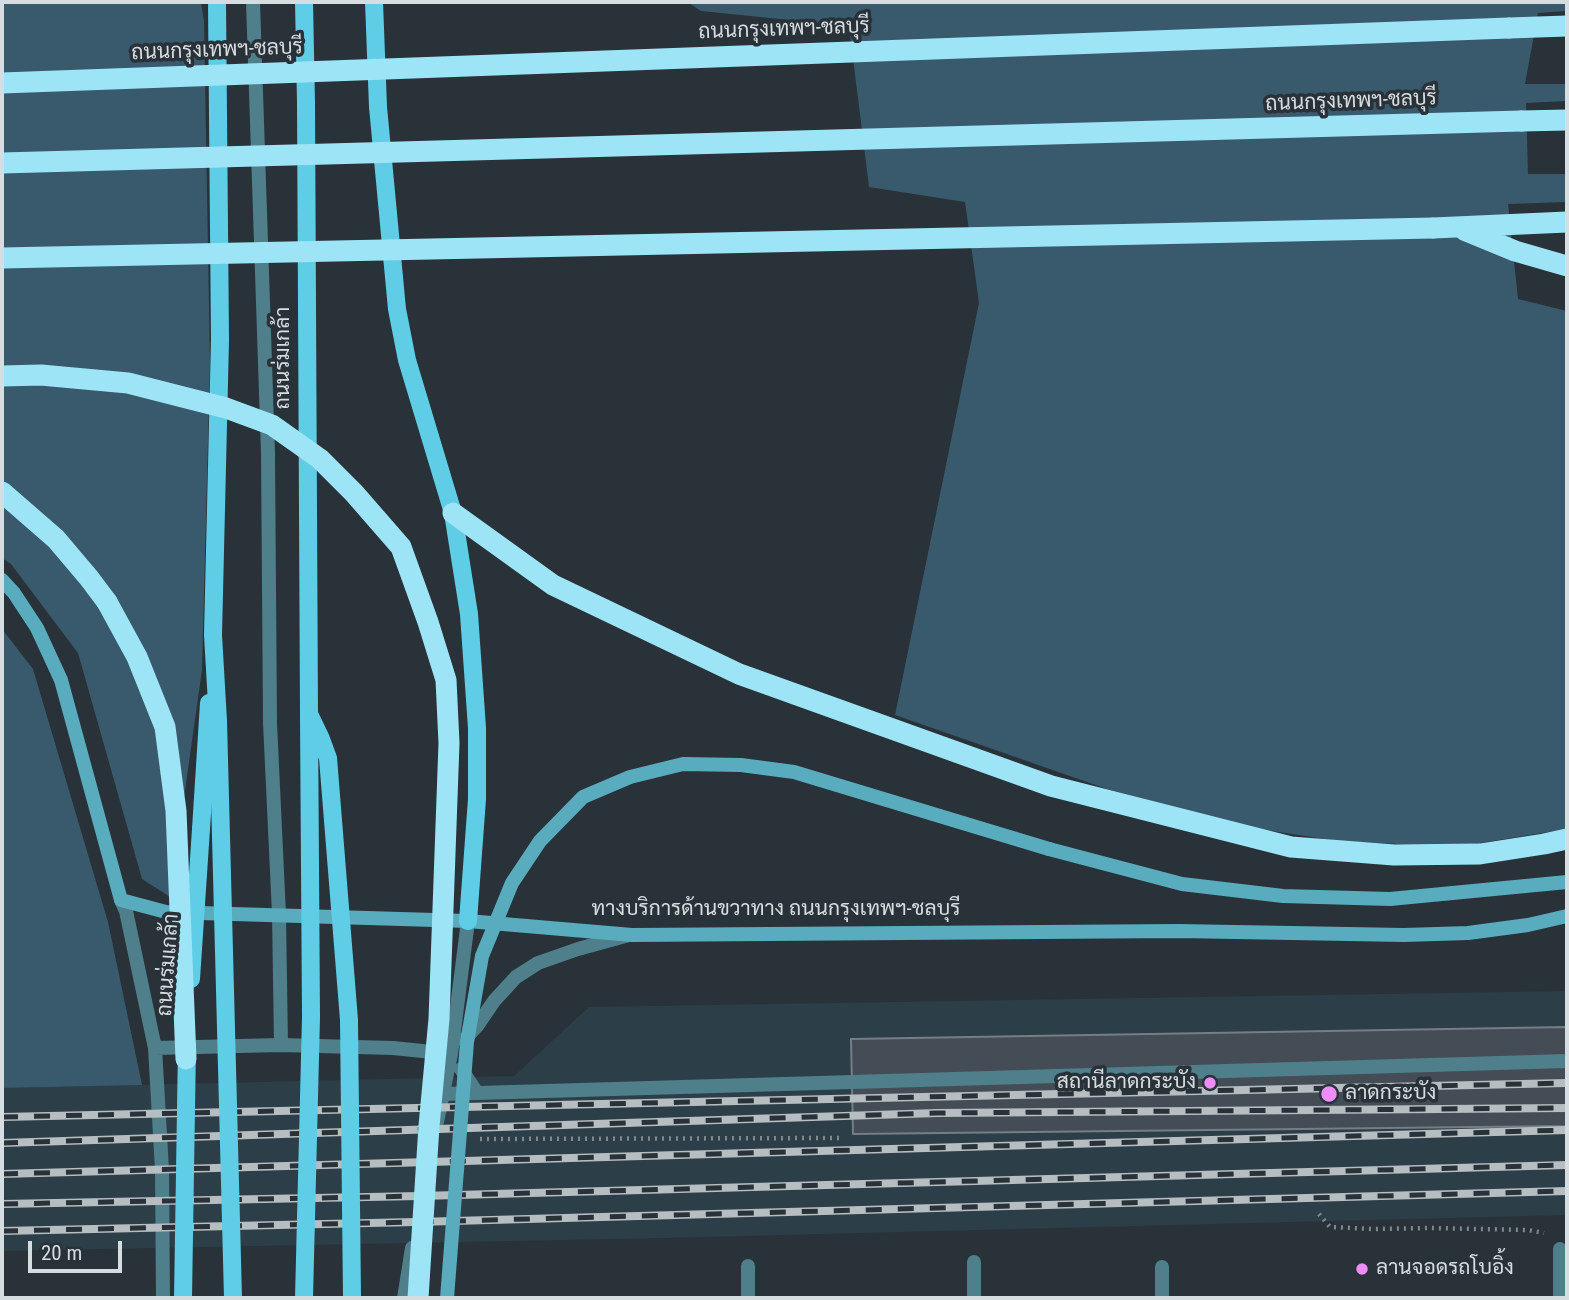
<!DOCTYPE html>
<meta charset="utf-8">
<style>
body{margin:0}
#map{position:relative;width:1569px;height:1300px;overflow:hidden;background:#283238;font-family:"Roboto Condensed",sans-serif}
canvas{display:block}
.frame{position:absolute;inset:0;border:4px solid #d6dde1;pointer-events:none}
.scale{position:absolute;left:28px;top:1241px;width:94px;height:32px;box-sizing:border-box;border:4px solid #d6dde1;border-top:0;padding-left:9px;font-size:21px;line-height:24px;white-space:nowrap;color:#d6dde1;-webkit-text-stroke:5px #283238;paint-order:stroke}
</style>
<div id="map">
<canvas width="1569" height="1300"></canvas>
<div class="frame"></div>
<div class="scale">20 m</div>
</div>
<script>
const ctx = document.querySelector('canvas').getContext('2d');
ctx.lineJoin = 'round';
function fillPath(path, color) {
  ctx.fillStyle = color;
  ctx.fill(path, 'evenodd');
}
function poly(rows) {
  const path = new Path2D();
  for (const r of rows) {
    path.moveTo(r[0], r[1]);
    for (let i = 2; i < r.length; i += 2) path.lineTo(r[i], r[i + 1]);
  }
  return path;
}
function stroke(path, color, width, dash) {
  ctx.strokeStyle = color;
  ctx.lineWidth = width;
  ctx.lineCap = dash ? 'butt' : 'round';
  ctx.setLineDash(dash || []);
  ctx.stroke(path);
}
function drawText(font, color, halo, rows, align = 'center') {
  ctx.font = font + ' "Roboto Condensed",Sarabun,sans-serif';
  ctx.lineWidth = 7;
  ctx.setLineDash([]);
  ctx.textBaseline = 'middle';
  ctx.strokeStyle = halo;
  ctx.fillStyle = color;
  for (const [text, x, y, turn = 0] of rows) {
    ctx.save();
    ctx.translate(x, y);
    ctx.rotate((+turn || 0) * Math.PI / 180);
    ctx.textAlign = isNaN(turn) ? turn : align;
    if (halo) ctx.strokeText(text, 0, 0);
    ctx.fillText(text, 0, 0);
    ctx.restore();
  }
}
const built = poly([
 [1567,991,1567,1215,666,1238,2,1251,2,1088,514,1076,589,1007]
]);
const green = poly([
 [2,2,201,2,204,21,210,364,202,670,170,897,142,879,78,653,11,564,2,558],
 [687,2,1567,2,1567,11,1538,13,1525,84,1567,84,1567,101,1526,103,1528,174,1567,174,1567,202,1508,204,1518,299,1567,311,1567,829,1474,844,1418,845,1337,841,1253,828,1107,789,895,715,979,303,965,202,869,187,849,26,701,11],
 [2,629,33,669,108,922,142,1085,2,1088]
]);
const building = poly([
 [1567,1027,1567,1126,853,1134,851,1039,1567,1027]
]);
const path = poly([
 [480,1139,839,1138],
 [1319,1214,1330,1227,1373,1229,1430,1228,1528,1230,1544,1233]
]);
const service = poly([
 [444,1094,1567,1061],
 [974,1262,974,1298]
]);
const minor = poly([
 [253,2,268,453,270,723,279,914,281,1045],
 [121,900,126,911,155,1048,162,1170,163,1298],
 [464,1040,477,1026,494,1001,516,977,538,963,578,949,629,935],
 [155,1048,281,1045,393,1048,442,1053],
 [461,1069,477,1093],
 [437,1122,451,1054,468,921],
 [748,1266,748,1298],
 [1162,1267,1162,1298],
 [404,1298,412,1248],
 [1560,1298,1560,1249]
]);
const secondary = poly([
 [2,580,14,593,37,628,61,680,121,900,166,912,468,921,632,935,1179,931,1404,935,1468,933,1528,925,1567,916],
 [1049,849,1182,884,1283,896,1390,899,1567,882]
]);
const primary = poly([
 [217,2,220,340,213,635,218,721],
 [304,2,306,102,309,714],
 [374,2,378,107,397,309,407,360,453,513,469,614,477,728,477,799,468,921],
 [201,829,209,703]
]);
const motorway = poly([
 [1509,28,1567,26],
 [1521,121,1567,120],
 [1433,228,1567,222],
 [1464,230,1515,251,1567,266],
 [2,492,56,539,89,578,107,602],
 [453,513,553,585,739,674,1051,786,1291,847,1394,855,1480,854,1544,844,1567,839]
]);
const rail = poly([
 [2,1117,1567,1083],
 [2,1143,937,1113,1567,1108],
 [2,1174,1567,1130],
 [2,1204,420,1196,1567,1165],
 [2,1231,416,1222,1567,1191]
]);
const secondaryBridge = poly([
 [447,1298,467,1042,482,956,512,883,540,841,583,797,630,777,683,764,741,765,794,772,1049,849]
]);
const primaryBridge = poly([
 [309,714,321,739,328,758,349,1020,352,1298],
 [218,721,233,1298],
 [191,979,201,829],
 [183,1298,187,1046],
 [304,1298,311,1017,309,717]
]);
const motorwayBridge = poly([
 [2,83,1509,28],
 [2,163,1521,121],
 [2,258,1433,228],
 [2,376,41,375,128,383,226,408,272,425,320,459,354,493,401,547,428,622,446,680,449,743,439,1019,429,1126,418,1298],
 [107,602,137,657,165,727,176,811,186,1059]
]);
const markers = [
 [1210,1083,7,"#ee8cf8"],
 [1329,1094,9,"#ee8cf8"],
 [1362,1269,7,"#ee8cf8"]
];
const streetNames = [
 ["ถนนกรุงเทพฯ-ชลบุรี",784,30,-2],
 ["ถนนกรุงเทพฯ-ชลบุรี",217,51,-2],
 ["ถนนกรุงเทพฯ-ชลบุรี",1351,102,-2],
 ["ถนนร่มเกล้า",284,358,-90],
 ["ทางบริการด้านขวาทาง ถนนกรุงเทพฯ-ชลบุรี",776,910],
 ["ถนนร่มเกล้า",169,965,-86]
];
const poiNames = [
 ["สถานีลาดกระบัง",1196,1083,"right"],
 ["ลาดกระบัง",1345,1094],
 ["ลานจอดรถโบอิ้ง",1376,1269]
];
fillPath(built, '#2c3e47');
fillPath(green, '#395a6c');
fillPath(building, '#444c55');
stroke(building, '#757e87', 2);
stroke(path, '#80898e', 4.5, [2, 5]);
stroke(service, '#4e7f8b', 14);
stroke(minor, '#4e7f8b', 14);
stroke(secondary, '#59abbe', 14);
stroke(primary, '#5fcde6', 18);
stroke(motorway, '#9de5f6', 21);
stroke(rail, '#b7bec2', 8);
stroke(rail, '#283238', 5, [16]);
stroke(secondaryBridge, '#59abbe', 14);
stroke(primaryBridge, '#5fcde6', 18);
stroke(motorwayBridge, '#9de5f6', 21);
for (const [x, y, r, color] of markers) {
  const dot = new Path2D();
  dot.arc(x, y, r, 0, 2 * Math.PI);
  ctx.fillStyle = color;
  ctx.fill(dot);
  stroke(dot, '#283238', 2.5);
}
drawText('21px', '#d6dde1', '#283238', streetNames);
drawText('21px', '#d6dde1', '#283238', poiNames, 'left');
</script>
